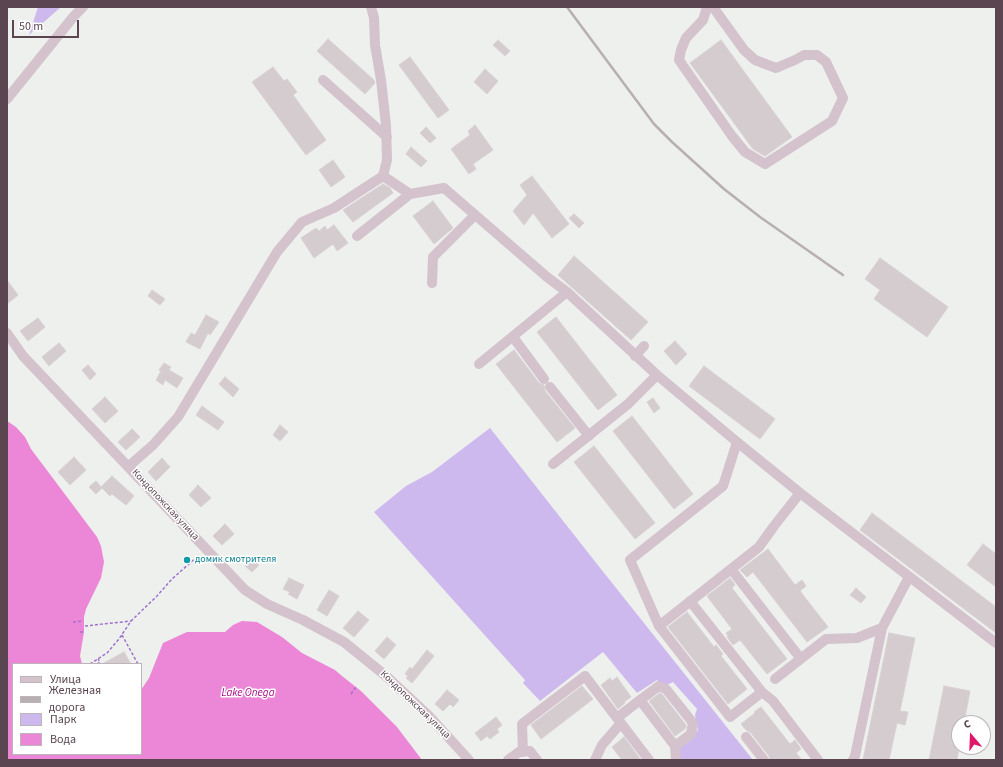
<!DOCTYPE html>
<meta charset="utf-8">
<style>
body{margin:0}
#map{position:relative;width:1003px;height:767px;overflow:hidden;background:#edf0ed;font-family:"Source Sans 3",sans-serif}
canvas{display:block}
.frame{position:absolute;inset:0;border:8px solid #5a4550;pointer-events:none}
.legend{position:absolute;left:12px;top:663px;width:130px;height:92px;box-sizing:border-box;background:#fff;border:1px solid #bdb5b9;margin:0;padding:5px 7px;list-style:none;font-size:12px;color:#5a4550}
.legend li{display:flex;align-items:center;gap:8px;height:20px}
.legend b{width:20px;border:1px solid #bdb5b9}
.north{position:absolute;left:951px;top:715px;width:40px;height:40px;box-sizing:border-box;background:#fff;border:1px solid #bdb5b9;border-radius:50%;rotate:341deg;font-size:11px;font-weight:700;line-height:16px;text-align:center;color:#5a4550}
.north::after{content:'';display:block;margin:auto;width:14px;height:18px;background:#e0166d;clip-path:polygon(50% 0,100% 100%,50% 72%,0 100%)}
.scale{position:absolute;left:12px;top:20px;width:67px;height:18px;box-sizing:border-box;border:2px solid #5a4550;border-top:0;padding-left:5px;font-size:12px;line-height:14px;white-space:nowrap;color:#5a4550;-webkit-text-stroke:3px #fff;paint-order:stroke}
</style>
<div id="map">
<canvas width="1003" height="767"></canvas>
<div class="frame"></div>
<ul class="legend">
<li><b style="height:5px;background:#d4c3cc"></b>Улица</li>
<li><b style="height:5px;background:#b7afb2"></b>Железная дорога</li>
<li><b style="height:11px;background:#ceb9ef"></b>Парк</li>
<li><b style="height:11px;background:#ec86d6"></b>Вода</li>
</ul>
<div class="north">С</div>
<div class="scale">50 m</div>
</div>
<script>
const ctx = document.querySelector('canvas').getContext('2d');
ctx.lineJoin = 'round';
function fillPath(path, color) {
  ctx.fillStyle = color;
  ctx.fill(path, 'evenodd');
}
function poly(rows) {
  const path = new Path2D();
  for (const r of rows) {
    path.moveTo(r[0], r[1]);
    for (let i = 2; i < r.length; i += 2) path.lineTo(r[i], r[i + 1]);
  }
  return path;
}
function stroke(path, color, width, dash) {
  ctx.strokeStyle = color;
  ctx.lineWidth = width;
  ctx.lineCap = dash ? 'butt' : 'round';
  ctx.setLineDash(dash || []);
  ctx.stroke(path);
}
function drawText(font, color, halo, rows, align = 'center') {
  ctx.font = font + ' "Source Sans 3",sans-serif';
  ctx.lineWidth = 3;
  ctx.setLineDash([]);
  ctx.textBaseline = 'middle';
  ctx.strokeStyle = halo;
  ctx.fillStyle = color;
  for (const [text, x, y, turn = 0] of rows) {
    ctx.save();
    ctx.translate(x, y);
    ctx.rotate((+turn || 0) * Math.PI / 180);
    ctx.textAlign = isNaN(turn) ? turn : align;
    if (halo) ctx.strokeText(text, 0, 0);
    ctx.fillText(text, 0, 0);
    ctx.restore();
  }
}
const green = poly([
 [38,7,61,7,29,35],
 [490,428,597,564,753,760,680,760,679,749,698,730,695,715,697,709,673,682,663,687,657,680,637,693,603,652,540,701,523,683,525,680,374,512,406,486,432,472]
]);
const water = poly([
 [7,421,16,427,25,437,31,449,97,537,101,546,104,562,101,578,86,609,84,617,84,632,80,656,82,664,13,664,13,754,141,754,141,690,149,678,163,643,187,632,225,632,233,625,242,621,257,622,282,637,302,653,335,670,342,676,361,691,397,727,422,760,7,760]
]);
const building = poly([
 [328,39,374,80,375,83,365,94,317,51,328,39],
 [498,40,510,51,505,56,493,45,498,40],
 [721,40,792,137,765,156,753,149,690,63,721,40],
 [410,57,449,110,438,118,399,65,410,57],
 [273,67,284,81,287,79,297,92,293,95,326,140,306,155,252,82,273,67],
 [485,69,498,81,487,94,474,82,485,69],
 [475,125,493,150,473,164,476,169,469,174,451,149,470,135,468,131,475,125],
 [426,127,436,138,430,143,420,133,426,127],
 [411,147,427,161,421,167,406,154,411,147],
 [333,160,345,177,331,187,319,170,333,160],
 [532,176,569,224,552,238,533,213,524,225,513,211,527,195,520,185,532,176],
 [383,184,390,188,393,193,353,222,343,210,383,184],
 [433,201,453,228,434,244,413,216,433,201],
 [574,214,584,223,579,228,569,218,574,214],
 [334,225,348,243,337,251,333,244,314,258,301,238,316,228,319,231,325,226,327,230,334,225],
 [574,256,648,322,631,340,558,275,574,256],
 [880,258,948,307,927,337,874,299,880,290,865,279,880,258],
 [7,280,18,295,7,304,7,280],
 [152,290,165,299,160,305,148,296,152,290],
 [206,315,219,322,210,335,208,333,200,349,186,342,191,333,195,335,206,315],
 [556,317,617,395,598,410,537,332,556,317],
 [38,318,45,327,28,341,20,331,38,318],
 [675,341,687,354,676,365,664,351,675,341],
 [59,343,66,351,49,366,42,357,59,343],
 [514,350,539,383,544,385,545,391,575,428,557,442,496,364,514,350],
 [164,363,171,367,169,370,183,378,177,388,165,380,163,385,156,380,161,371,159,370,164,363],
 [88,365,96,374,90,380,82,370,88,365],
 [704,366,775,419,760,439,689,386,704,366],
 [225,377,239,389,233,397,219,384,225,377],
 [105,397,118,411,105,423,92,409,105,397],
 [653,398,660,408,654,413,647,402,653,398],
 [202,406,224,422,218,430,196,415,202,406],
 [632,416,693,494,674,509,613,431,632,416],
 [280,425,288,432,280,441,273,435,280,425],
 [132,429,140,437,126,450,118,442,132,429],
 [594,446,655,523,635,539,574,462,594,446],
 [74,457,86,470,70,485,58,472,74,457],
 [162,458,170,467,156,481,148,472,162,458],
 [112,476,134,496,126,505,112,494,110,496,102,488,96,494,89,487,96,481,101,487,112,476],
 [198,485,211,498,201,507,189,495,198,485],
 [872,513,996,607,996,633,860,530,872,513],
 [225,524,234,534,222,545,213,536,225,524],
 [983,544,996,554,996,587,967,565,983,544],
 [768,549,795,585,802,580,806,586,800,591,828,627,807,642,753,572,747,577,740,570,768,549],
 [254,557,259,562,257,564,259,565,252,572,245,566,254,557],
 [289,578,304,585,297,599,288,594,290,592,283,589,289,578],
 [730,578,735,585,732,588,787,659,767,674,740,640,733,645,727,637,728,636,726,633,732,629,707,596,730,578],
 [856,588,866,597,861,603,850,595,856,588],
 [329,590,339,596,327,616,317,610,329,590],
 [358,611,369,620,354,637,343,628,358,611],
 [687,612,714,647,716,645,723,654,721,656,747,689,728,704,668,627,687,612],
 [889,633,915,638,900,711,908,712,905,725,897,723,889,760,863,760,889,633],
 [387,637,396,645,384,659,375,651,387,637],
 [427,650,434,656,412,683,406,678,408,676,405,674,410,667,412,669,427,650],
 [124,652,131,664,102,664,124,652],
 [617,677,631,697,624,702,625,703,618,709,601,685,610,678,612,681,617,677],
 [582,686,593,699,541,739,531,725,582,686],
 [944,686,970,691,964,723,959,723,959,748,957,760,929,760,944,686],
 [447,690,459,700,453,707,450,704,443,711,435,704,447,690],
 [660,693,662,694,686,725,686,728,675,736,649,701,660,693],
 [761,707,790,744,795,740,801,749,796,753,802,760,770,760,769,756,751,733,746,730,741,724,755,713,754,712,761,707],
 [496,717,502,725,497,729,499,732,490,739,487,736,481,741,475,733,496,717],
 [624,737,641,760,622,760,612,747,624,737]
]);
const path = poly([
 [73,622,83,621],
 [85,626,131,621],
 [80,632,84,632],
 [122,635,138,664],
 [90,664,107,653,119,639,131,621,157,596,172,579,199,555],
 [97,664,100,662,98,659],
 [351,694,356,687]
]);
const minor = poly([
 [707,7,703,20,686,38,681,50,679,60,732,136,745,152,765,164,832,121,843,98,826,62,817,55,804,55,795,60,776,68,755,60,744,50,713,7],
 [323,80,387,137],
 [7,99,74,16,83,7],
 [410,194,444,188,547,277,567,292,657,375,737,442,800,493,996,643],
 [357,236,410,194,383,176],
 [432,283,433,257,475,215],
 [7,333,23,356,245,590,267,604,303,620,344,642,386,676,430,717,469,760],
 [513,337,544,379],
 [635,356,644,346],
 [479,364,567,292],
 [550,387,589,436],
 [553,464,628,404,657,375],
 [129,466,153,445,178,417,277,252,302,222,334,208,383,176,387,160,386,125,381,80,375,45,374,18,371,7],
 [731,569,801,659],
 [690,601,762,692,730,717,659,626,630,560,723,486,737,442],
 [659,626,759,547,774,526,800,493],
 [775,679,826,639,857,638,882,628],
 [762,692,773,701,818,760],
 [640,700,659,686,666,689,693,723,691,734,675,746],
 [617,718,640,700,675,746,676,760],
 [746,737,764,760],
 [523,752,522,724,585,676,649,760],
 [508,760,519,752,530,751,537,760],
 [595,760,602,745,621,723],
 [853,760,855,756,882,628,909,577]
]);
const rail = poly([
 [567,7,654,124,672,142,724,189,760,217,843,275]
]);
const markers = [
 [187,560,4,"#0f9aa8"]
];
const streetNames = [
 ["Кондопожская улица",165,505,47],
 ["Кондопожская улица",415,705,44]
];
const cultureNames = [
 ["домик смотрителя",195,560]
];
const waterNames = [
 ["Lake Onega",248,694]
];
fillPath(green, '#ceb9ef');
fillPath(water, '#ec86d6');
fillPath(building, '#d5cccf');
stroke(building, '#d9d0d3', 1);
stroke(path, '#a071cd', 1.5, [3, 2]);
stroke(minor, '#d4c3cc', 10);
stroke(rail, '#b7afb2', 2.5);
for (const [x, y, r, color] of markers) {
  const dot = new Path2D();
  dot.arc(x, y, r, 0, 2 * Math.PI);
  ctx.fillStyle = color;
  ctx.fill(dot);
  stroke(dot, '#fff', 1.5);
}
drawText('10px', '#5a4550', '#fff', streetNames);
drawText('10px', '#0d838f', '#fff', cultureNames, 'left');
drawText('italic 11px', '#a80a86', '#fff', waterNames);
</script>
